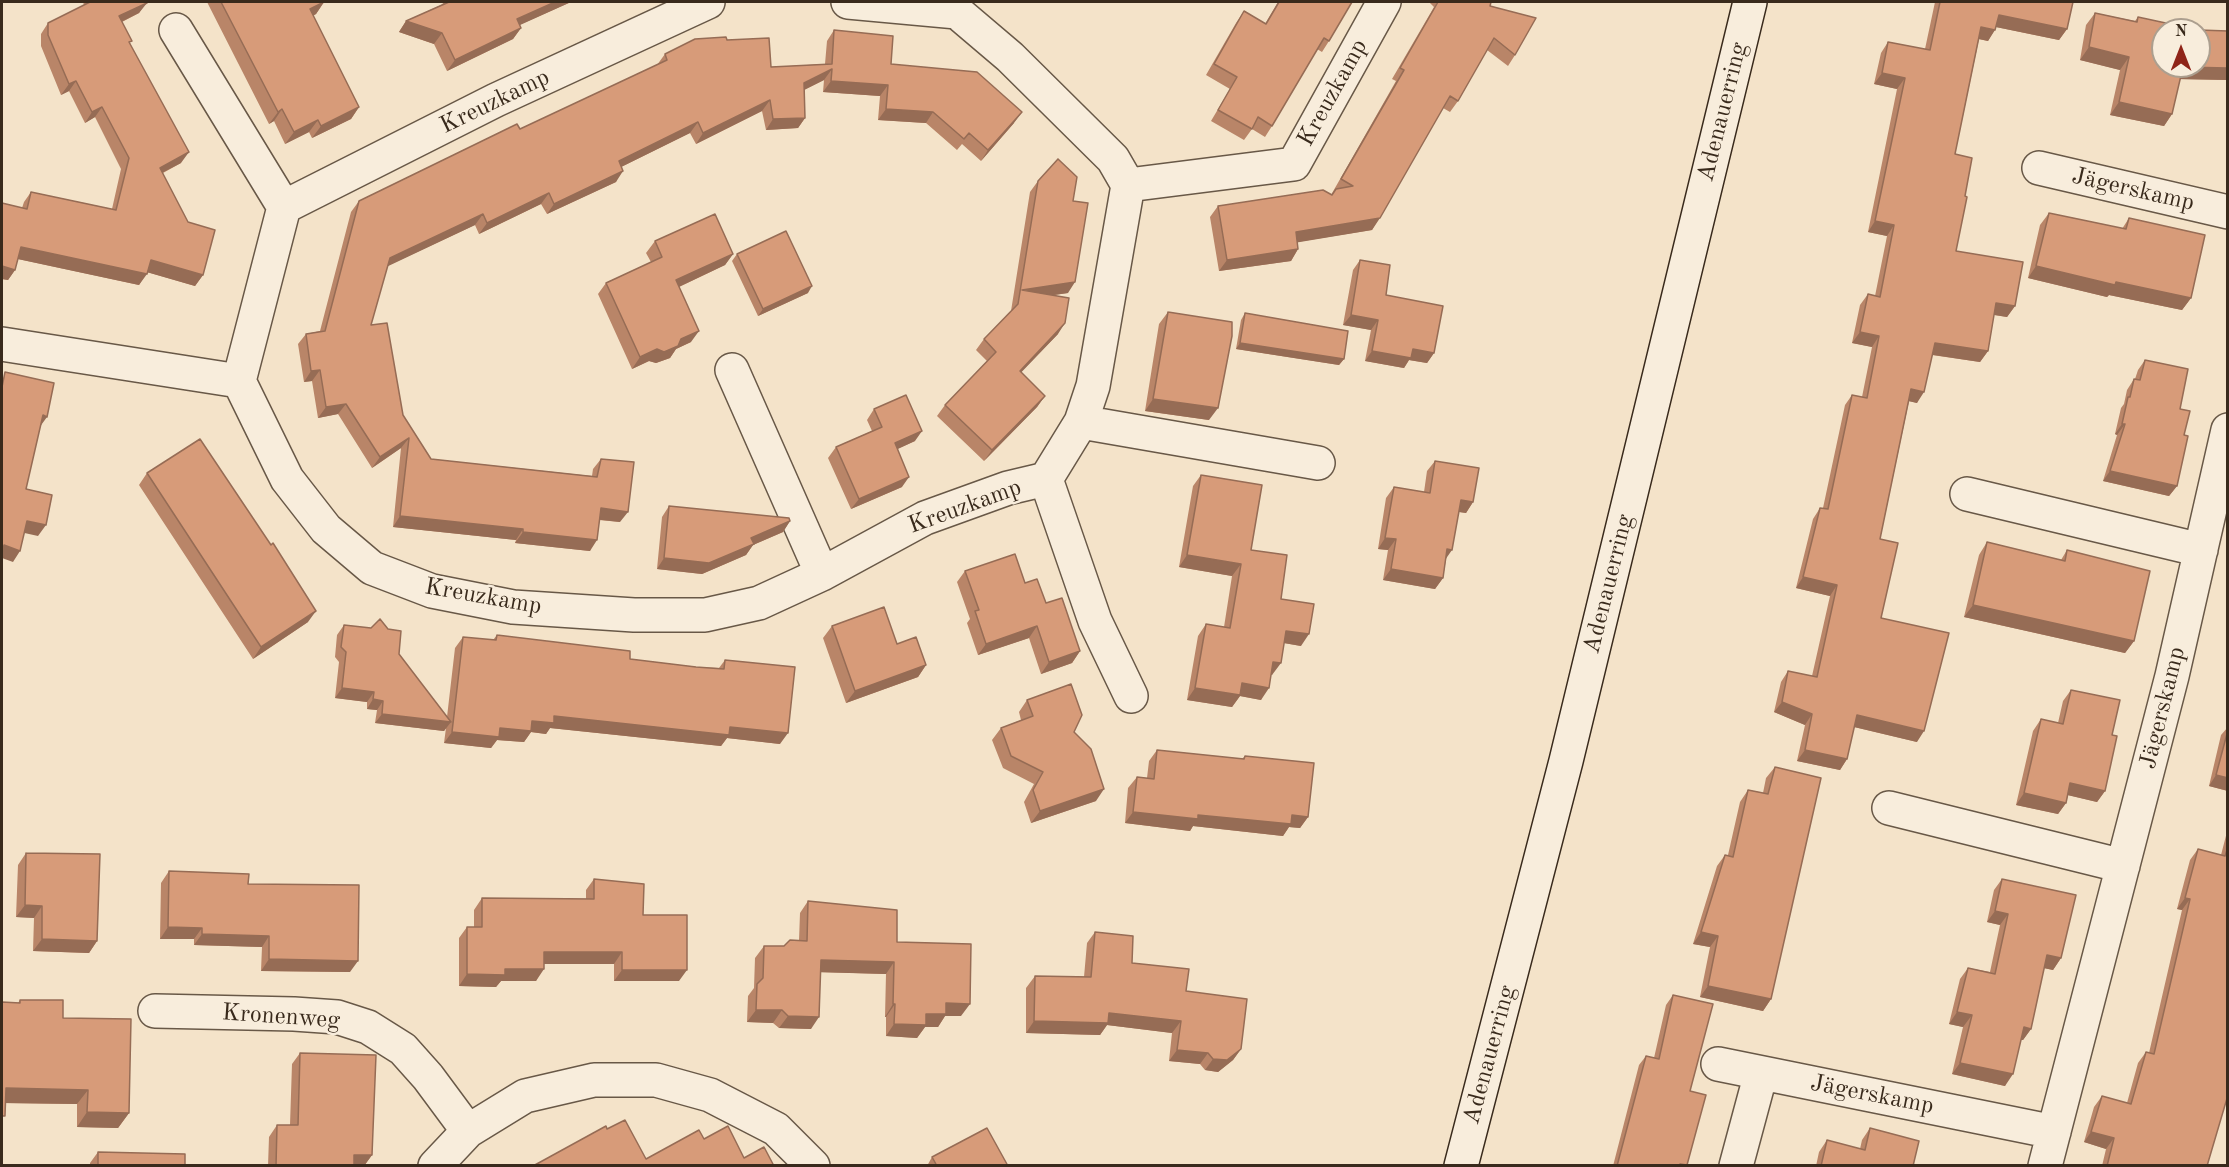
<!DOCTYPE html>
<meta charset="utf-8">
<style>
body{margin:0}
#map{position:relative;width:2229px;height:1167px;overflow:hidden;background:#f4e3c9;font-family:"Old Standard TT",serif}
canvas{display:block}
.frame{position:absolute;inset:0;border:3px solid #392a1c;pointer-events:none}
.north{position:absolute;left:2151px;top:18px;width:60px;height:60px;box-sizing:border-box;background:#f8eddc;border:2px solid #ac9f8f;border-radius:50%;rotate:0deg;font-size:16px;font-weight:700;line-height:24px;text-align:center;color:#392a1c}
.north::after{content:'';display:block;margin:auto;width:21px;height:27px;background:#8f2418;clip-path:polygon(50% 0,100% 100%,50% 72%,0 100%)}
</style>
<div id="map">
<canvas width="2229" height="1167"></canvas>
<div class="frame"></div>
<div class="north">N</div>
</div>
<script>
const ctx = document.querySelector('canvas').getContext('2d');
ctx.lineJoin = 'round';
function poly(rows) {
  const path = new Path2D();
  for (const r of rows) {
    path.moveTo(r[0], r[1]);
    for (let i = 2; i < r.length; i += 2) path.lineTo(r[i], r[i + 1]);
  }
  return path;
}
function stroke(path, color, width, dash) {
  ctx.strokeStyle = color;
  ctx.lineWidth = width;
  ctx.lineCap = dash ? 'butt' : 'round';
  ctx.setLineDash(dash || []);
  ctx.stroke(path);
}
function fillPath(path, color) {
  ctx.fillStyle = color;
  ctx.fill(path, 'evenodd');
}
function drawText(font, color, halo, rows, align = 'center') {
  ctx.font = font + ' "Old Standard TT",serif';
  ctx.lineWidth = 5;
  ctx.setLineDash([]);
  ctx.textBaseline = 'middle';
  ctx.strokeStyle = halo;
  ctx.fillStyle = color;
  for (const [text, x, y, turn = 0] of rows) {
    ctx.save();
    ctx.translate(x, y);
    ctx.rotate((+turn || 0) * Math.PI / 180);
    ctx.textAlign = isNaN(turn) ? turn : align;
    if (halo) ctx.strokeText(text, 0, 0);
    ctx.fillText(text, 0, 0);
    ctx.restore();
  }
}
const minor = poly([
 [848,2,957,12,1010,57,1113,159,1128,185,1093,386,1081,422,1046,479],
 [176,30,284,207],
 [2039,168,2228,212],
 [1128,185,1294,164,1384,2],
 [2,344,239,381,287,479,326,529,372,568,432,591,513,607,634,615,705,615,759,603,822,574,925,518,1008,488,1046,479,1095,621,1131,696],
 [732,370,822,574],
 [239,381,284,207,496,100,708,2],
 [1081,422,1318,463],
 [1967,494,2201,550],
 [1889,808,2123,866],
 [155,1011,294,1014,337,1017,368,1027,403,1049,428,1077,468,1131],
 [1718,1064,2054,1132],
 [435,1166,468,1131,525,1096,594,1080,656,1080,710,1095,776,1129,813,1166],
 [1736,1166,1761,1073],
 [2045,1166,2172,676,2228,430]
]);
const secondary = poly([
 [1461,1166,1566,761,1750,2]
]);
const wall = poly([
 [83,2,146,2,139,13,122,22,130,43,181,163,163,173,203,275,195,286,147,272,139,285,18,259,15,270,8,280,2,279,2,203,22,208,24,202,31,192,112,209,121,169,95,117,85,123,69,91,61,95,41,46,41,34,48,23,84,5],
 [207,2,324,2,316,14,313,16,359,107,351,119,312,138,309,132,285,144,274,121,269,124],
 [442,2,571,2,519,25,521,28,513,39,447,71,434,44,399,32,406,21,443,4],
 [1278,2,1352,2,1329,41,1322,52,1317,49,1272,126,1265,137,1252,129,1244,140,1211,121,1230,89,1206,75,1236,23,1244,11,1265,24],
 [1429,2,1491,2,1490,6,1515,55,1508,66,1487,50,1458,101,1450,112,1443,108,1372,230,1297,242,1298,249,1291,261,1219,271,1210,217,1218,206,1331,195,1396,81,1392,79,1434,7],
 [1935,2,2073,2,2067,29,2059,40,1996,27,1988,41,1979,39,1955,154,1965,196,1956,251,2015,306,2007,317,1994,315,1988,351,1980,362,1932,355,1917,403,1909,401,1880,539,1881,618,1917,742,1854,727,1847,759,1840,770,1797,761,1805,725,1774,712,1781,682,1788,671,1812,676,1830,596,1796,588,1813,519,1820,508,1823,508,1845,405,1852,395,1862,397,1872,347,1852,343,1860,305,1868,294,1875,296,1887,236,1868,232,1897,89,1874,84,1881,53,1888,42,1925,49],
 [2095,13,2135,21,2138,17,2228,80,2180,79,2172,114,2164,126,2110,115,2120,70,2080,60,2086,25],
 [834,30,891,64,1014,123,981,161,962,144,957,150,926,123,878,120,880,96,823,92,824,80,804,90,805,118,798,128,766,130,762,111,696,144,690,133,621,167,616,182,547,214,541,204,479,234,475,225,387,266,371,325,403,415,431,459,592,476,593,469,601,459,620,522,599,520,590,551,515,543,516,540,393,527,401,448,372,468,338,414,318,418,312,381,304,382,298,344,306,334,320,331,351,212,359,201,520,129,657,65,665,54,727,40,771,67,825,64,827,41],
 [1038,181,1073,201,1068,293,1054,295,1058,334,1021,372,1045,396,1037,407,984,461,937,416,945,405,987,361,976,350,984,339,1011,311,1030,192],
 [2049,213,2122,229,2129,218,2191,298,2182,310,2109,295,2107,297,2028,278,2040,225],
 [655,241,733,254,725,265,679,287,691,342,676,349,670,358,656,363,649,361,632,369,598,294,606,283,651,262,646,253],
 [737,254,808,293,758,316,732,261],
 [1360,260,1386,295,1434,353,1427,363,1409,360,1404,368,1365,361,1371,330,1343,325,1353,270],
 [1168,312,1209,420,1145,411,1159,324],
 [1245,313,1344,359,1339,365,1236,349,1241,320],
 [2145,360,2180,409,2184,435,2177,486,2169,496,2103,481,2117,435,2115,434,2121,408,2124,404,2127,390,2134,379,2135,379,2138,370],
 [874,409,915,441,897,449,902,487,851,509,828,458,836,447,872,431,867,420],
 [1435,461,1473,502,1466,513,1459,512,1446,559,1443,578,1435,589,1383,580,1388,550,1378,549,1386,498,1394,487,1424,492,1427,471],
 [147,473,308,622,253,659,139,485],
 [1201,475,1251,550,1281,599,1301,646,1284,643,1272,675,1271,675,1261,700,1240,696,1232,707,1187,700,1198,636,1206,624,1224,627,1232,576,1179,567,1193,486],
 [669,506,790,521,783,532,753,545,746,555,702,574,657,569,662,517],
 [1987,542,2061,560,2067,550,2134,641,2125,653,1964,617,1979,555],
 [965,571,1025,583,1046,603,1080,651,1072,663,1041,674,1029,638,978,655,967,623,970,619,957,582],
 [344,625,399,654,447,717,455,648,463,637,493,640,497,635,630,659,696,667,719,668,725,660,780,744,727,738,721,746,550,728,546,734,531,732,524,742,497,740,491,748,444,743,446,728,444,731,375,723,377,710,367,709,367,702,335,698,339,662,335,657,337,635],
 [832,626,897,644,926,665,918,677,846,703,823,638],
 [2071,690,2112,735,2105,791,2097,802,2068,795,2066,803,2058,814,2016,805,2033,731,2041,719,2058,723,2063,701],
 [1027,700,1074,732,1096,801,1031,823,1024,802,1034,784,1003,768,992,740,1001,728,1021,720,1019,712],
 [2228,727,2228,791,2209,786,2221,735],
 [1157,750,1242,759,1245,756,1308,817,1300,828,1289,827,1283,836,1193,826,1190,831,1125,823,1128,788,1137,777,1147,778,1149,761],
 [1775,767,1771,999,1763,1011,1700,997,1710,947,1693,944,1717,866,1725,855,1728,855,1740,802,1748,790,1763,793,1766,778],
 [2228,828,2228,1095,2207,1166,2102,1166,2106,1149,2084,1142,2094,1107,2102,1096,2127,1103,2138,1063,2146,1052,2149,1053,2182,910,2177,909,2190,860,2198,849,2221,855],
 [26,853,97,941,89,953,33,951,34,918,16,917,18,865],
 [169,871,248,884,350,972,261,971,262,947,194,945,194,939,160,939,161,883],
 [594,879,643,915,679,981,614,981,614,964,544,964,536,981,501,981,496,987,459,986,459,938,467,927,474,927,474,910,482,898,586,899,586,890],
 [2002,879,2061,958,2053,970,2044,968,2031,1029,2023,1040,2021,1040,2005,1086,1952,1074,1963,1027,1949,1024,1960,979,1968,968,1990,972,2000,925,1987,922,1994,890],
 [808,901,897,942,961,1016,945,1016,938,1027,925,1027,917,1038,886,1036,886,1017,885,1017,886,974,820,972,811,1029,779,1028,773,1023,747,1022,748,996,754,988,755,958,764,946,784,946,799,941,800,913],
 [1095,932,1132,963,1186,991,1241,1049,1233,1060,1218,1072,1205,1070,1200,1064,1169,1061,1172,1033,1107,1025,1100,1035,1026,1033,1026,988,1035,976,1084,977,1087,943],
 [1673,995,1690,1091,1687,1165,1613,1166,1639,1065,1646,1056,1654,1058,1666,1005],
 [20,1000,63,1018,129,1113,118,1128,77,1127,77,1104,5,1103,18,1003],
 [300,1053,372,1155,364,1166,268,1166,269,1137,277,1125,290,1125,292,1064],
 [1870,1128,1913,1166,1816,1166,1819,1152,1827,1140,1860,1149,1862,1140],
 [98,1152,185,1166,90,1166,90,1163],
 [932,1157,1008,1166,927,1166]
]);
const shadedWall = poly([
 [324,2,316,14,302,21,310,9],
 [555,2,571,2,509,30,517,19],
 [147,3,139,13,111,27,119,16],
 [1999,15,2067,29,2059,40,1991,26],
 [406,21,442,33,434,44,399,32],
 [1981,27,1995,30,1988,41,1974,38],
 [521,28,513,39,447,71,455,60],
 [2089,47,2129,57,2120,70,2080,60],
 [2183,67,2228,68,2228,80,2175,79],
 [832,69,824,80,796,94,804,83],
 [1882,73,1905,78,1897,89,1874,84],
 [76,81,69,91,61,95,69,84],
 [831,81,888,85,880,96,823,92],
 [770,100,762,111,696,144,703,133],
 [2119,102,2172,114,2164,126,2110,115],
 [102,107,95,117,85,123,92,112],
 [359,107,351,119,312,138,321,126],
 [282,109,274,121,269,124,278,112],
 [886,109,933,112,926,123,878,120],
 [1022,112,1014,123,981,161,988,150],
 [805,118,798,128,766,130,773,119],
 [318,120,309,132,285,144,294,132],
 [698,122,690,133,611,172,619,161],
 [189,152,181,163,152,178,160,168],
 [623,171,616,182,547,214,554,204],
 [549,193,541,204,479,234,487,223],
 [483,214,475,225,382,269,390,258],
 [1380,218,1372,230,1288,244,1296,232],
 [1875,221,1894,225,1887,236,1868,232],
 [21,247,147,274,139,285,13,258],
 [1298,249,1291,261,1219,271,1227,260],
 [733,254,725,265,668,292,676,280],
 [151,260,203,275,195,286,143,271],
 [2,266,15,270,8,280,2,279],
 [2036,266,2116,282,2191,298,2182,310,2109,295,2107,297,2028,278],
 [1075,282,1068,293,1019,300,1022,290],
 [812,286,808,293,758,316,763,309],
 [1996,303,2015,306,2007,317,1989,314],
 [1351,315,1378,320,1371,330,1343,325],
 [1065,323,1058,334,1012,382,1020,371],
 [699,331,691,342,676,349,670,358,656,363,649,361,632,369,640,357],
 [1860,332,1879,336,1872,347,1852,343],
 [1240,343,1344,359,1339,365,1236,349],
 [1935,343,1988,351,1980,362,1927,354],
 [1413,349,1434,353,1427,363,1409,360,1404,368,1365,361,1372,351],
 [320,370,312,381,304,382,311,371],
 [1911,389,1924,392,1917,403,1904,400],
 [1045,396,1037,407,984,461,992,450],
 [1153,399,1218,408,1209,420,1145,411],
 [346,404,338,414,318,418,326,407],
 [43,415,47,417,39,428],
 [2122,424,2125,424,2117,435,2115,434],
 [922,431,915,441,887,454,895,443],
 [409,438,401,448,372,468,380,457],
 [2110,471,2177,486,2169,496,2103,481],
 [909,477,902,487,851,509,859,499],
 [1461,500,1473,502,1466,513,1453,511],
 [601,508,628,512,620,522,593,519],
 [400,516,523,529,516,540,393,527],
 [27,521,46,525,38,536,20,532],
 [790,521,783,532,753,545,746,555,702,574,657,569,664,558,751,538],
 [523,532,597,540,590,551,515,543],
 [1385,538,1396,539,1388,550,1378,549],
 [4,545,20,551,13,562,2,558,2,548],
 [1447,549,1452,550,1445,560],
 [1187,555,1241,564,1232,576,1179,567],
 [1391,569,1443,578,1435,589,1383,580],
 [1803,577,1837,585,1830,596,1796,588],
 [1973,605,2134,641,2125,653,1964,617],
 [316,611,308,622,253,659,261,647],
 [1037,626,1029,638,978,655,986,644],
 [1286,631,1309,634,1301,646,1278,642],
 [1080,651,1072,663,1041,674,1049,662],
 [1273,662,1281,663,1272,675,1265,674],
 [926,665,918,677,846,703,855,691],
 [1242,683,1269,688,1261,700,1240,696,1232,707,1187,700,1195,688],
 [342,688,374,692,367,702,335,698],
 [373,699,383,701,377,710,367,709],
 [1782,702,1812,714,1805,725,1774,712],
 [382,714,451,722,444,731,375,723],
 [1857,715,1924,731,1917,742,1850,726],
 [554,716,730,727,788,733,780,744,727,738,721,746,550,728,546,734,531,732,524,742,497,740,491,748,444,743,452,732,500,728],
 [1805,750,1847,759,1840,770,1797,761],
 [2216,775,2228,778,2228,791,2209,786],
 [2070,783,2105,791,2097,802,2063,794],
 [1104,789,1096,801,1031,823,1040,811],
 [2024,793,2066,803,2058,814,2016,805],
 [1133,812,1198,815,1292,815,1308,817,1300,828,1289,827,1283,836,1193,826,1190,831,1125,823],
 [2185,898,2190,899,2182,910,2177,909],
 [25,905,42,906,34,918,16,917],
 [1995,911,2008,914,2000,925,1987,922],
 [168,927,202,928,194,939,160,939],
 [1701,932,1718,936,1710,947,1693,944],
 [202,934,269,936,262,947,194,945],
 [42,939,97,941,89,953,33,951],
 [544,952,622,952,614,964,536,964],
 [2047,955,2061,958,2053,970,2039,967],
 [269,959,358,961,350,972,261,971],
 [821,960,894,962,886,974,812,972],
 [505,969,544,969,536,981,501,981,496,987,459,986,467,974],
 [622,970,687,970,679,981,614,981],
 [1708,986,1771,999,1763,1011,1700,997],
 [946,1003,970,1004,961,1016,945,1016,938,1027,925,1027,917,1038,886,1036,894,1024,926,1014],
 [893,1004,895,1004,886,1017,885,1017],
 [756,1010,782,1010,773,1023,747,1022],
 [1957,1012,1972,1015,1963,1027,1949,1024],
 [1109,1013,1181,1021,1172,1033,1107,1025,1100,1035,1026,1033,1034,1021],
 [788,1016,819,1017,811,1029,779,1028],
 [2024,1027,2031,1029,2023,1040,2016,1039],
 [1241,1049,1233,1060,1218,1072,1205,1070,1213,1059],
 [1177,1050,1208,1053,1200,1064,1169,1061],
 [1960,1063,2013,1074,2005,1086,1952,1074],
 [6,1088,88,1090,77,1104,2,1103],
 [87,1112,129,1113,118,1128,77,1127],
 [2091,1132,2114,1138,2106,1149,2084,1142],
 [354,1155,372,1155,364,1166,346,1166]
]);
const building = poly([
 [90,2,146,2,147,3,119,16,132,41,129,42,189,152,160,168,188,222,215,230,203,275,151,260,147,274,21,247,15,270,2,266,2,203,27,209,31,192,116,210,129,158,102,107,92,112,76,81,69,84,48,35,48,23,90,2],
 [221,2,324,2,310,9,359,107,321,126,318,120,294,132,282,109,278,112,221,2],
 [449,2,555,2,517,19,521,28,455,60,442,33,406,21,449,2],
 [1279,2,1352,2,1329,41,1324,38,1272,126,1258,117,1252,129,1218,110,1237,77,1214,64,1244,11,1266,24,1279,2],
 [1438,2,1491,2,1490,6,1536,18,1515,55,1494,38,1458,101,1450,96,1380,218,1296,232,1298,249,1227,260,1218,206,1323,190,1332,195,1336,189,1353,186,1341,179,1404,70,1400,68,1438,2],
 [1940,2,2073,2,2067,29,1999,15,1995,30,1981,27,1955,154,1972,158,1965,196,1967,197,1956,251,2023,262,2015,306,1996,303,1988,351,1935,343,1924,392,1911,389,1880,539,1898,543,1881,618,1949,633,1924,731,1857,715,1847,759,1805,750,1812,714,1782,702,1788,671,1817,677,1837,585,1803,577,1820,508,1828,509,1852,395,1867,398,1879,336,1860,332,1868,294,1880,297,1894,225,1875,221,1905,78,1882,73,1888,42,1930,50,1940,2],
 [2095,13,2137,22,2138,17,2198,30,2163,30,2163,66,2199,66,2199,30,2228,31,2228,68,2183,67,2172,114,2119,102,2129,57,2089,47,2095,13],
 [834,30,893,36,891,64,977,72,1022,112,988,150,969,133,964,139,933,112,886,109,888,85,831,81,832,69,804,83,805,118,773,119,770,100,703,133,698,122,619,161,623,171,554,204,549,193,487,223,483,214,390,258,371,325,387,323,403,415,431,459,597,477,601,459,634,462,628,512,601,508,597,540,523,532,523,529,400,516,409,438,380,457,346,404,326,407,320,370,311,371,306,334,325,331,359,201,517,124,520,129,667,60,665,54,695,39,726,37,727,40,769,38,771,67,832,64,834,30],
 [1058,159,1077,177,1073,201,1088,203,1075,282,1022,290,1069,298,1065,323,1020,371,1045,396,992,450,945,405,996,352,984,339,1018,304,1038,181,1058,159],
 [2049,213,2126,229,2129,218,2205,235,2191,298,2116,282,2115,285,2036,266,2049,213],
 [715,214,733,254,676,280,699,331,681,339,678,346,664,352,657,349,640,357,606,283,662,257,655,241,715,214],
 [786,231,812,286,763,309,737,254,786,231],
 [1360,260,1390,265,1386,295,1443,306,1434,353,1413,349,1411,358,1372,351,1378,320,1351,315,1360,260],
 [1168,312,1232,322,1232,336,1218,408,1153,399,1168,312],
 [1245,313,1348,331,1344,359,1240,343,1245,313],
 [2145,360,2188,369,2180,409,2190,411,2184,435,2188,436,2177,486,2110,471,2125,424,2122,424,2128,397,2130,397,2134,379,2140,380,2145,360],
 [5,372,54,383,47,417,43,415,26,489,52,495,46,525,27,521,20,551,4,545,2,554,2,387,5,372],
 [906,395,922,431,895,443,909,477,859,499,836,447,882,427,874,409,906,395],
 [200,439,271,545,273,543,316,611,261,647,147,473,200,439],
 [1435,461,1479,468,1473,502,1461,500,1452,550,1447,549,1443,578,1391,569,1396,539,1385,538,1394,487,1430,493,1435,461],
 [1201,475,1262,485,1251,550,1287,555,1281,599,1314,604,1309,634,1286,631,1281,663,1273,662,1269,688,1242,683,1240,695,1195,688,1206,624,1230,628,1241,564,1187,555,1201,475],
 [669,506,789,518,790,521,751,538,754,544,709,563,664,558,669,506],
 [1987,542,2065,561,2067,550,2150,571,2134,641,1973,605,1987,542],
 [1015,554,1025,583,1037,579,1046,603,1062,598,1080,651,1049,662,1037,626,986,644,975,611,979,610,965,571,1015,554],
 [884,607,897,644,916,637,926,665,855,691,832,626,884,607],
 [380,619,388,629,401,631,399,654,451,722,382,714,383,701,373,699,374,692,342,688,346,652,341,647,344,625,371,628,380,619],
 [497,635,630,651,630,659,696,667,724,669,725,660,795,667,788,733,730,727,729,735,554,716,554,723,532,721,531,731,500,728,499,737,452,732,463,637,496,640,497,635],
 [1071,684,1082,715,1074,732,1091,749,1104,789,1040,811,1033,790,1043,772,1011,756,1001,728,1033,716,1027,700,1071,684],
 [2071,690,2120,700,2112,735,2117,736,2105,791,2070,783,2066,803,2024,793,2041,719,2063,724,2071,690],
 [2228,730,2228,778,2216,775,2228,730],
 [1157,750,1244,759,1245,756,1314,763,1308,817,1292,815,1291,824,1198,815,1198,819,1133,812,1137,777,1154,779,1157,750],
 [1775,767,1821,778,1771,999,1708,986,1718,936,1701,932,1725,855,1733,857,1748,790,1768,794,1775,767],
 [2228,847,2228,1095,2207,1166,2107,1166,2114,1138,2091,1132,2102,1096,2131,1104,2146,1052,2154,1054,2190,899,2185,898,2198,849,2225,856,2228,847],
 [26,853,100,854,97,941,42,939,42,906,25,905,26,853],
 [169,871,249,874,248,884,359,885,358,961,269,959,269,936,202,934,202,928,168,927,169,871],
 [594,879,644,884,643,915,687,915,687,970,622,970,622,952,544,952,544,969,505,969,505,975,467,974,467,927,482,927,482,898,594,899,594,879],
 [2002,879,2076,895,2061,958,2047,955,2031,1029,2024,1027,2013,1074,1960,1063,1972,1015,1957,1012,1968,968,1995,974,2008,914,1995,911,2002,879],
 [808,901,897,910,897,942,971,944,970,1004,946,1003,946,1014,926,1014,926,1025,894,1024,895,1004,893,1004,894,962,821,960,819,1017,788,1016,782,1010,756,1010,757,984,763,978,764,946,784,946,790,940,807,941,808,901],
 [1095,932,1133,936,1132,963,1189,969,1186,991,1247,999,1241,1049,1227,1060,1213,1059,1208,1053,1177,1050,1181,1021,1109,1013,1108,1023,1034,1021,1035,976,1091,977,1095,932],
 [1673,995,1713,1004,1690,1091,1706,1095,1687,1165,1680,1164,1680,1166,1617,1166,1646,1056,1659,1059,1673,995],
 [20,1000,63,1000,63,1018,131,1019,129,1113,87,1112,88,1090,6,1088,5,1116,2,1116,2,1002,20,1003,20,1000],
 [300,1053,376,1055,372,1155,354,1155,354,1166,276,1166,277,1125,298,1125,300,1053],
 [625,1120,646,1159,699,1130,704,1139,728,1126,744,1158,764,1147,774,1166,533,1166,606,1126,607,1129,625,1120],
 [987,1128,1008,1166,937,1166,932,1157,987,1128],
 [1870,1128,1919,1141,1913,1166,1821,1166,1827,1140,1865,1150,1870,1128],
 [98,1152,185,1154,185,1166,98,1166,98,1152]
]);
const streetNames = [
 ["Kreuzkamp",1333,93,-61],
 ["Kreuzkamp",495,102,-26],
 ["Adenauerring",1723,112,-76],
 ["Jägerskamp",2133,190,13],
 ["Kreuzkamp",965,507,-20],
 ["Adenauerring",1609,584,-76],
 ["Kreuzkamp",483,597,10],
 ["Jägerskamp",2163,708,-76],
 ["Kronenweg",281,1017,4],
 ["Adenauerring",1490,1055,-75],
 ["Jägerskamp",1872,1095,11]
];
stroke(minor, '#685847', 36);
stroke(secondary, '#392a1c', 36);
stroke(minor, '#f8eddc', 33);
stroke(secondary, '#f8eddc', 33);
fillPath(wall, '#b98568');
fillPath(shadedWall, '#966c55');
fillPath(building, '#d79b79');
stroke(building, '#966c55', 1.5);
drawText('24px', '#392a1c', '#f8eddc', streetNames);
</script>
